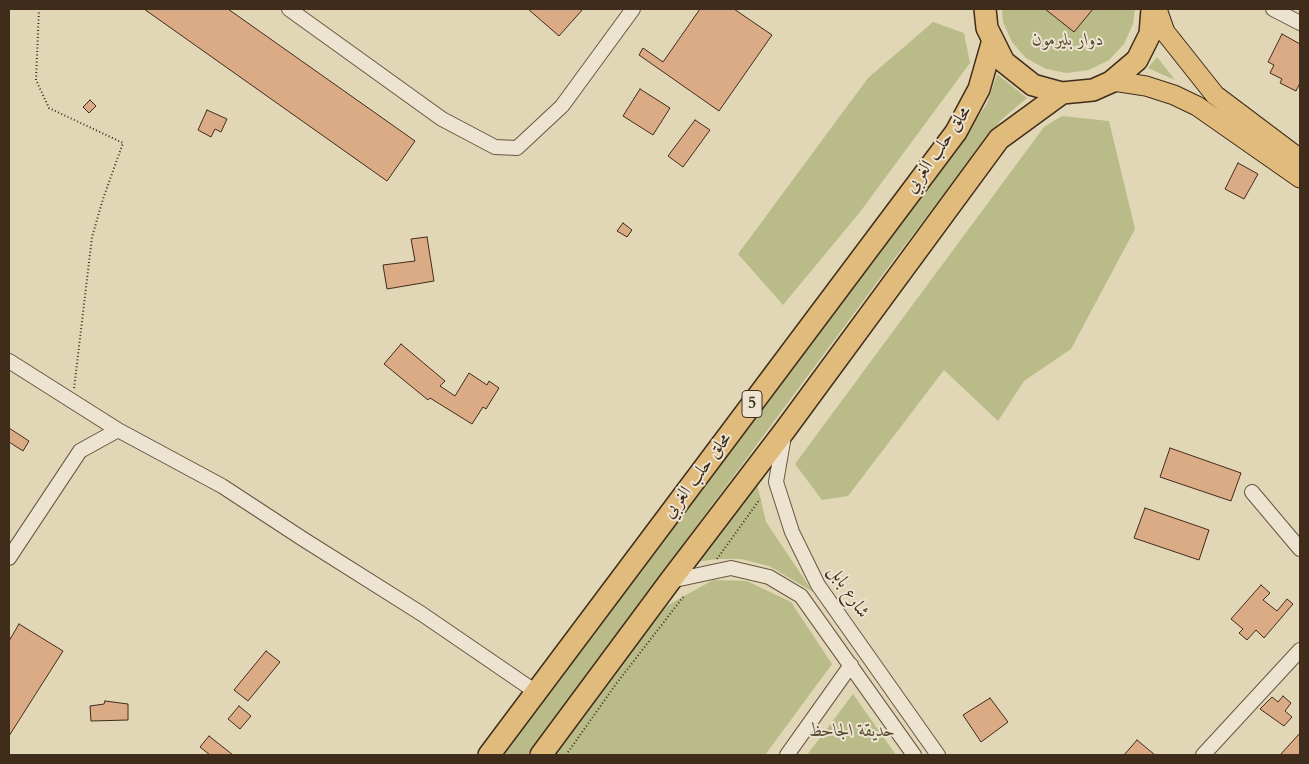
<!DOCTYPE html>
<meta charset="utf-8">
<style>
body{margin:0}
#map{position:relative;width:1309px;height:764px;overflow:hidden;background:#e1d6b6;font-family:Cardo,serif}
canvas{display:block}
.frame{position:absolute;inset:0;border:10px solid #402c1b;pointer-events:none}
</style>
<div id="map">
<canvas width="1309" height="764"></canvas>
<div class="frame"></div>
</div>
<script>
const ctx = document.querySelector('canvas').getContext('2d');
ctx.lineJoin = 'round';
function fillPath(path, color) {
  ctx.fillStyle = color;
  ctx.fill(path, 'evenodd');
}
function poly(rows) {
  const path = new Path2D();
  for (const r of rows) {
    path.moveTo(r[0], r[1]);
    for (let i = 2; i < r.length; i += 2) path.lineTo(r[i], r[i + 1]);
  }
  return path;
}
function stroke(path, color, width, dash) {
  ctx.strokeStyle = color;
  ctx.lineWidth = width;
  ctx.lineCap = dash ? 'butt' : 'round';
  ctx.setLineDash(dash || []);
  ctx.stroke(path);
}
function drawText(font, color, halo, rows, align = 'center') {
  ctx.font = font + ' Cardo,Amiri,serif';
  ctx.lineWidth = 4;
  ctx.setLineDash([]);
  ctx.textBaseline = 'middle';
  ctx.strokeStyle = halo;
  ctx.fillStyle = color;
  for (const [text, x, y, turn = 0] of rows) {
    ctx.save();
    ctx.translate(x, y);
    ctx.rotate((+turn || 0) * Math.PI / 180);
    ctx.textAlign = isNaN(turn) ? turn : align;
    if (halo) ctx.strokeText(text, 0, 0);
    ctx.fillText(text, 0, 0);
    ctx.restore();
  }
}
const green = poly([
 [1002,9,1135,9,1133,24,1124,44,1109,60,1089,70,1067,73,1046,69,1026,58,1012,42,1003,22],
 [933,22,964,33,970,63,860,212,783,305,738,254,868,78],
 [1157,57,1175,80,1148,68],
 [997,74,1027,98,1001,120,898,254,527,755,504,755,544,699,776,391,987,104],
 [1062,116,1109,121,1135,229,1071,349,1024,381,998,421,944,370,848,496,822,500,795,464,1044,127],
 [757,484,766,522,813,592,769,566,741,559,717,559,696,562],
 [713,580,747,581,791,602,832,664,765,755,550,755,617,662,668,605],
 [853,694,896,755,807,755]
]);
const building = poly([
 [144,9,228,9,415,141,387,181,144,9],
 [528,9,583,9,559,36,528,9],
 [700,9,734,9,772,35,719,111,639,55,643,48,663,62,700,9],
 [1045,9,1093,9,1074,32,1045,9],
 [1282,34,1300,44,1300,83,1296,91,1280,83,1282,79,1270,73,1274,65,1268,62,1282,34],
 [640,89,670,108,653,135,623,116,640,89],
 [90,100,96,106,89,113,83,107,90,100],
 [207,110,227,119,221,132,215,129,211,137,198,130,207,110],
 [695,120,710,130,683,167,668,156,695,120],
 [1238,163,1258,174,1244,199,1225,189,1238,163],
 [623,223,632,230,627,237,617,231,623,223],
 [427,237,434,281,387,289,383,265,415,261,411,239,427,237],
 [401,344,445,381,440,386,455,396,469,373,487,385,489,381,499,388,486,409,483,407,472,424,430,398,428,400,384,364,401,344],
 [9,428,29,441,23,451,9,442,9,428],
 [1170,448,1241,473,1231,501,1160,477,1170,448],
 [1145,508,1209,530,1199,560,1134,538,1145,508],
 [1261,585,1270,593,1263,600,1277,611,1287,599,1293,604,1264,638,1256,630,1247,640,1239,633,1243,629,1231,619,1261,585],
 [19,624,63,651,9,736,9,641,19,624],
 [266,651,280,662,248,701,234,690,266,651],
 [1283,696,1291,703,1285,711,1292,717,1284,726,1260,709,1272,697,1278,702,1283,696],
 [990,698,1008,722,981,742,963,715,990,698],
 [105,701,128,704,128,720,91,721,90,706,104,704,105,701],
 [239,706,251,716,240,729,228,719,239,706],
 [1300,733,1300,755,1280,755,1300,733],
 [209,736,233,755,210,755,200,747,209,736],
 [1137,740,1155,755,1124,755,1137,740]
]);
const path = poly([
 [39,9,36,80,49,108,123,143,103,199,92,237,74,389],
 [717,559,760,499],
 [566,755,616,684,684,596]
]);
const minor = poly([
 [289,9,442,119,495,147,517,148,562,106,633,9],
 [1273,9,1300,23],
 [9,361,118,430,222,486,303,539,422,614,536,692],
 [784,436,776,482,792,532,818,585,938,755],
 [1252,492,1300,549],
 [9,558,80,451,118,430],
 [670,581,731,568,769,577,801,596,914,755],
 [787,755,851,665],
 [1203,755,1300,650]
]);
const major = poly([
 [1157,9,1165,32,1215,95,1300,159],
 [1113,81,1146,86,1174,95,1197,106,1300,178]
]);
const highway = poly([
 [985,9,987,28,1004,62,1033,85,1062,93,1093,90,1111,82,1137,60,1150,34,1152,9],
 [489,755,956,132,979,89,993,40],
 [541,755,670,581,785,430,999,139,1062,93]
]);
const shields = [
 [752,404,20]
];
const shieldNames = [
 ["5",752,404]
];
const parkNames = [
 ["دوار بليرمون",1068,41],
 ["حديقة الجاحظ",852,732]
];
const streetNames = [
 ["محلق حلب الغربي",939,150,-55],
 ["محلق حلب الغربي",698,476,-53],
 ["شارع بابل",848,592,57]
];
fillPath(green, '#b9bc89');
fillPath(building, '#dbab86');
stroke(building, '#402c1b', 1);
stroke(minor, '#685642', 16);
stroke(major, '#402c1b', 21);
stroke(highway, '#402c1b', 24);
stroke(path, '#402c1b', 2, [1, 2.5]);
stroke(minor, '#ece4d0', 14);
stroke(major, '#e0bb7b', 19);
stroke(highway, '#e0bb7b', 21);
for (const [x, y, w] of shields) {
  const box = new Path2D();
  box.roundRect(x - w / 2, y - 13.5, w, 27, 4);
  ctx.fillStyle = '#ece4d0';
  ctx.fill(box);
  stroke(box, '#402c1b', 1);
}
drawText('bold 16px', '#402c1b', null, shieldNames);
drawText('italic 18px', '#584931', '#ece4d0', parkNames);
drawText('18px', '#402c1b', '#ece4d0', streetNames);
</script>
